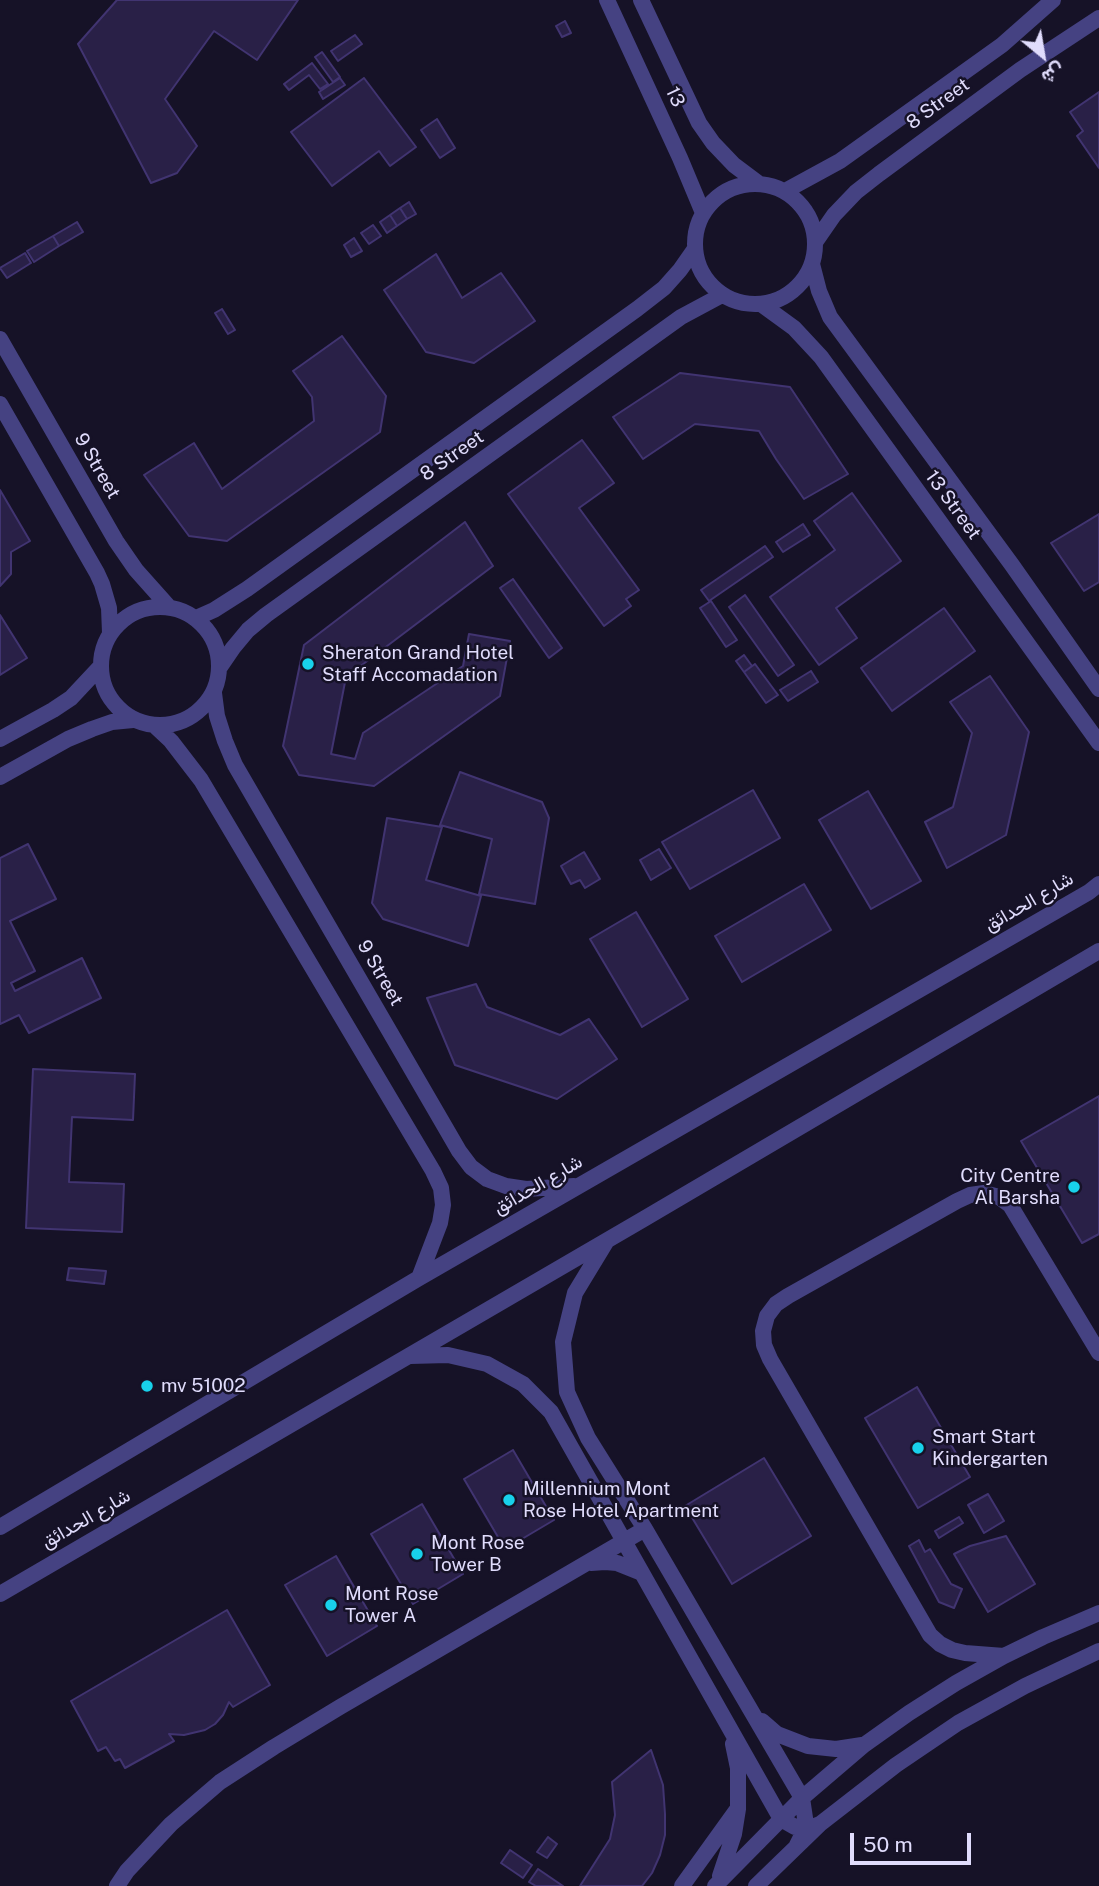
<!DOCTYPE html>
<meta charset="utf-8">
<style>
body{margin:0}
#map{position:relative;width:1099px;height:1886px;overflow:hidden;background:#161227;font-family:"Public Sans",Vazirmatn,sans-serif}
canvas{display:block}
.north{position:absolute;left:1008px;top:21px;width:70px;height:70px;-webkit-text-stroke:5px #161227;paint-order:stroke;rotate:150deg;font-size:19px;font-weight:700;line-height:28px;text-align:center;color:#e0dcfc}
.north::after{content:'';display:block;margin:auto;width:24px;height:32px;background:#e0dcfc;clip-path:polygon(50% 0,100% 100%,50% 72%,0 100%)}
.scale{position:absolute;left:850px;top:1833px;width:121px;height:32px;box-sizing:border-box;border:4px solid #e0dcfc;border-top:0;padding-left:9px;font-size:21px;line-height:24px;white-space:nowrap;color:#e0dcfc;-webkit-text-stroke:5px #161227;paint-order:stroke}
</style>
<div id="map">
<canvas width="1099" height="1886"></canvas>
<div class="north">ش</div>
<div class="scale">50 m</div>
</div>
<script>
const ctx = document.querySelector('canvas').getContext('2d');
ctx.lineJoin = 'round';
function fillPath(path, color) {
  ctx.fillStyle = color;
  ctx.fill(path, 'evenodd');
}
function poly(rows) {
  const path = new Path2D();
  for (const r of rows) {
    if (r.length === 3) {
      path.moveTo(r[0] + r[2], r[1]);
      path.arc(r[0], r[1], r[2], 0, 2 * Math.PI);
      continue;
    }
    path.moveTo(r[0], r[1]);
    for (let i = 2; i < r.length; i += 2) path.lineTo(r[i], r[i + 1]);
  }
  return path;
}
function stroke(path, color, width, dash) {
  ctx.strokeStyle = color;
  ctx.lineWidth = width;
  ctx.lineCap = dash ? 'butt' : 'round';
  ctx.setLineDash(dash || []);
  ctx.stroke(path);
}
function drawText(font, color, halo, rows, align = 'center') {
  ctx.font = font + ' "Public Sans",Vazirmatn,sans-serif';
  ctx.lineWidth = 5;
  ctx.setLineDash([]);
  ctx.textBaseline = 'middle';
  ctx.strokeStyle = halo;
  ctx.fillStyle = color;
  for (const [text, x, y, turn = 0] of rows) {
    ctx.save();
    ctx.translate(x, y);
    ctx.rotate((+turn || 0) * Math.PI / 180);
    ctx.textAlign = isNaN(turn) ? turn : align;
    if (halo) ctx.strokeText(text, 0, 0);
    ctx.fillText(text, 0, 0);
    ctx.restore();
  }
}
const building = poly([
 [117,0,298,0,257,60,214,31,165,99,197,146,177,173,151,183,78,44,117,0],
 [565,21,571,33,562,37,556,26,565,21],
 [355,35,362,44,338,61,331,51,355,35],
 [322,52,340,77,333,82,315,57,322,52],
 [312,63,328,84,320,89,309,75,289,90,284,84,312,63],
 [340,78,345,85,323,99,319,92,340,78],
 [364,78,416,147,390,166,379,151,332,186,291,132,364,78],
 [1099,92,1099,168,1077,136,1083,131,1070,112,1099,92],
 [437,119,455,148,440,158,421,130,437,119],
 [409,202,416,214,407,219,400,208,409,202],
 [400,208,407,219,397,226,390,215,400,208],
 [390,215,397,226,387,233,380,222,390,215],
 [77,222,83,232,59,246,53,236,77,222],
 [373,225,381,236,369,244,361,233,373,225],
 [53,236,59,246,34,262,27,251,53,236],
 [354,238,362,251,351,257,344,245,354,238],
 [25,253,31,263,7,278,0,268,25,253],
 [436,254,462,298,501,273,535,321,474,363,426,352,384,290,436,254],
 [222,309,235,330,228,334,215,313,222,309],
 [342,336,386,396,380,432,227,541,189,536,144,475,194,443,222,489,314,421,312,397,293,371,342,336],
 [680,373,790,387,848,474,804,499,776,459,759,431,695,424,643,459,613,417,680,373],
 [582,440,614,483,579,508,639,590,626,599,631,606,604,626,508,494,582,440],
 [0,490,30,541,11,552,11,574,0,586,0,490],
 [852,493,901,561,836,608,857,638,819,665,770,597,835,550,814,521,852,493],
 [1099,514,1099,582,1084,591,1051,543,1099,514],
 [465,522,493,566,346,677,331,754,355,759,363,733,463,666,469,634,510,641,500,696,374,786,299,775,283,746,304,645,465,522],
 [803,524,810,535,783,552,776,542,803,524],
 [765,546,773,557,709,601,701,590,765,546],
 [513,579,562,648,549,658,500,588,513,579],
 [745,595,794,665,778,676,729,607,745,595],
 [711,601,737,640,726,647,700,608,711,601],
 [944,608,975,651,892,711,861,668,944,608],
 [0,615,27,658,0,675,0,615],
 [744,655,752,666,744,672,736,661,744,655],
 [755,664,778,695,766,703,744,672,755,664],
 [811,671,818,682,788,701,780,690,811,671],
 [990,676,1029,732,1006,835,947,868,925,822,953,807,972,733,950,702,990,676],
 [460,772,542,802,549,818,535,904,479,894,492,839,440,825,460,772],
 [753,790,780,838,690,889,662,842,753,790],
 [868,791,921,881,871,909,819,820,868,791],
 [387,818,442,827,426,880,481,896,468,946,383,919,372,903,387,818],
 [28,844,56,899,10,921,35,971,11,983,15,991,82,958,101,998,29,1033,19,1015,0,1024,0,858,28,844],
 [659,849,671,868,651,880,640,860,659,849],
 [584,852,600,879,585,888,580,880,571,884,561,866,584,852],
 [804,884,831,930,742,982,715,936,804,884],
 [636,912,688,999,642,1027,590,939,636,912],
 [476,984,487,1007,560,1035,589,1019,617,1059,557,1099,455,1065,427,998,476,984],
 [33,1069,135,1074,133,1120,72,1117,69,1182,124,1184,122,1232,26,1228,33,1069],
 [1099,1096,1099,1234,1082,1243,1021,1141,1099,1096],
 [69,1268,106,1271,104,1284,67,1280,69,1268],
 [917,1387,970,1477,918,1508,865,1418,917,1387],
 [513,1450,554,1520,505,1549,464,1479,513,1450],
 [764,1458,811,1536,732,1584,685,1506,764,1458],
 [988,1494,1004,1521,984,1533,968,1505,988,1494],
 [422,1504,463,1574,413,1604,371,1534,422,1504],
 [959,1517,963,1523,939,1538,935,1531,959,1517],
 [1006,1536,1035,1584,988,1612,954,1554,970,1546,1006,1536],
 [919,1540,925,1552,930,1549,951,1584,962,1589,954,1608,939,1602,909,1546,919,1540],
 [336,1556,377,1626,327,1656,285,1585,336,1556],
 [227,1610,270,1685,233,1707,229,1702,223,1715,215,1724,205,1730,184,1735,169,1734,174,1741,125,1768,120,1759,115,1761,106,1747,98,1751,71,1701,227,1610],
 [651,1750,663,1785,665,1814,665,1835,660,1855,652,1873,642,1886,580,1886,610,1839,615,1815,612,1782,651,1750],
 [548,1837,557,1844,547,1858,537,1852,548,1837],
 [510,1850,532,1865,523,1878,501,1863,510,1850],
 [538,1869,563,1886,536,1886,529,1882,538,1869]
]);
const minor = poly([
 [607,0,680,158,703,213],
 [641,0,699,123,713,143,734,165,758,183],
 [755,244,60],
 [785,191,840,161,1002,45,1053,0],
 [816,241,834,215,856,192,879,174,1020,70,1099,18],
 [812,264,819,291,830,317,1012,565,1099,689],
 [761,304,794,328,821,357,1099,743],
 [0,339,116,541,136,570,169,607],
 [0,404,97,573,102,584,109,608,110,633],
 [160,666,59],
 [196,618,214,610,247,589,637,309,664,288,680,270,694,250],
 [220,667,233,648,248,630,266,615,681,317,722,295],
 [214,693,217,716,225,741,235,765,459,1151,471,1167,487,1179,506,1186,526,1189,574,1186],
 [155,726,171,741,201,780,433,1171,441,1188,443,1205,440,1223,419,1278],
 [0,739,53,710,71,698,100,667],
 [0,777,68,739,92,729,112,722,133,720],
 [606,1242,575,1293,563,1342,567,1392,588,1438,645,1529,802,1798,805,1818,801,1837,797,1845],
 [410,1356,448,1355,487,1364,523,1384,551,1412,781,1819,795,1827,812,1827,820,1824],
 [0,1527,419,1278,1063,907,1089,892,1099,884],
 [591,1563,605,1562,617,1563,642,1573],
 [0,1594,642,1220,1099,951],
 [1004,1656,965,1653,952,1650,940,1644,930,1635,770,1359,764,1345,763,1331,767,1316,776,1304,788,1296,957,1201,970,1195,984,1193,999,1197,1010,1205,1099,1353],
 [762,1721,777,1734,808,1746,836,1749,862,1745],
 [720,1876,734,1834,738,1809,738,1768,733,1744],
 [117,1886,127,1871,171,1824,220,1782,274,1747,340,1707,645,1529],
 [682,1886,736,1811],
 [715,1886,802,1798,864,1745,909,1713,956,1683,1004,1656,1043,1637,1099,1613],
 [756,1886,820,1824,896,1765,958,1723,1025,1686,1099,1651]
]);
const markers = [
 [308,664,7,"#18d1eb"],
 [1074,1187,7,"#18d1eb"],
 [147,1386,7,"#18d1eb"],
 [918,1448,7,"#18d1eb"],
 [509,1500,7,"#18d1eb"],
 [417,1554,7,"#18d1eb"],
 [331,1605,7,"#18d1eb"]
];
const streetNames = [
 ["13",675,97,65],
 ["8 Street",938,104,-36],
 ["8 Street",452,456,-35],
 ["9 Street",97,466,60],
 ["13 Street",953,505,54],
 ["شارع الحدائق",1029,902,-30],
 ["9 Street",380,973,60],
 ["شارع الحدائق",538,1185,-30],
 ["شارع الحدائق",86,1519,-30]
];
const poiNames = [
 ["Sheraton Grand Hotel",322,653],
 ["Staff Accomadation",322,675],
 ["City Centre",1060,1176,"right"],
 ["Al Barsha",1060,1198,"right"],
 ["mv 51002",161,1386],
 ["Smart Start",932,1437],
 ["Kindergarten",932,1459],
 ["Millennium Mont",523,1489],
 ["Rose Hotel Apartment",523,1511],
 ["Mont Rose",431,1543],
 ["Tower B",431,1565],
 ["Mont Rose",345,1594],
 ["Tower A",345,1616]
];
fillPath(building, '#292047');
stroke(building, '#413471', 2);
stroke(minor, '#454282', 16);
for (const [x, y, r, color] of markers) {
  const dot = new Path2D();
  dot.arc(x, y, r, 0, 2 * Math.PI);
  ctx.fillStyle = color;
  ctx.fill(dot);
  stroke(dot, '#161227', 2.5);
}
drawText('19px', '#e0dcfc', '#161227', streetNames);
drawText('19px', '#e0dcfc', '#161227', poiNames, 'left');
</script>
